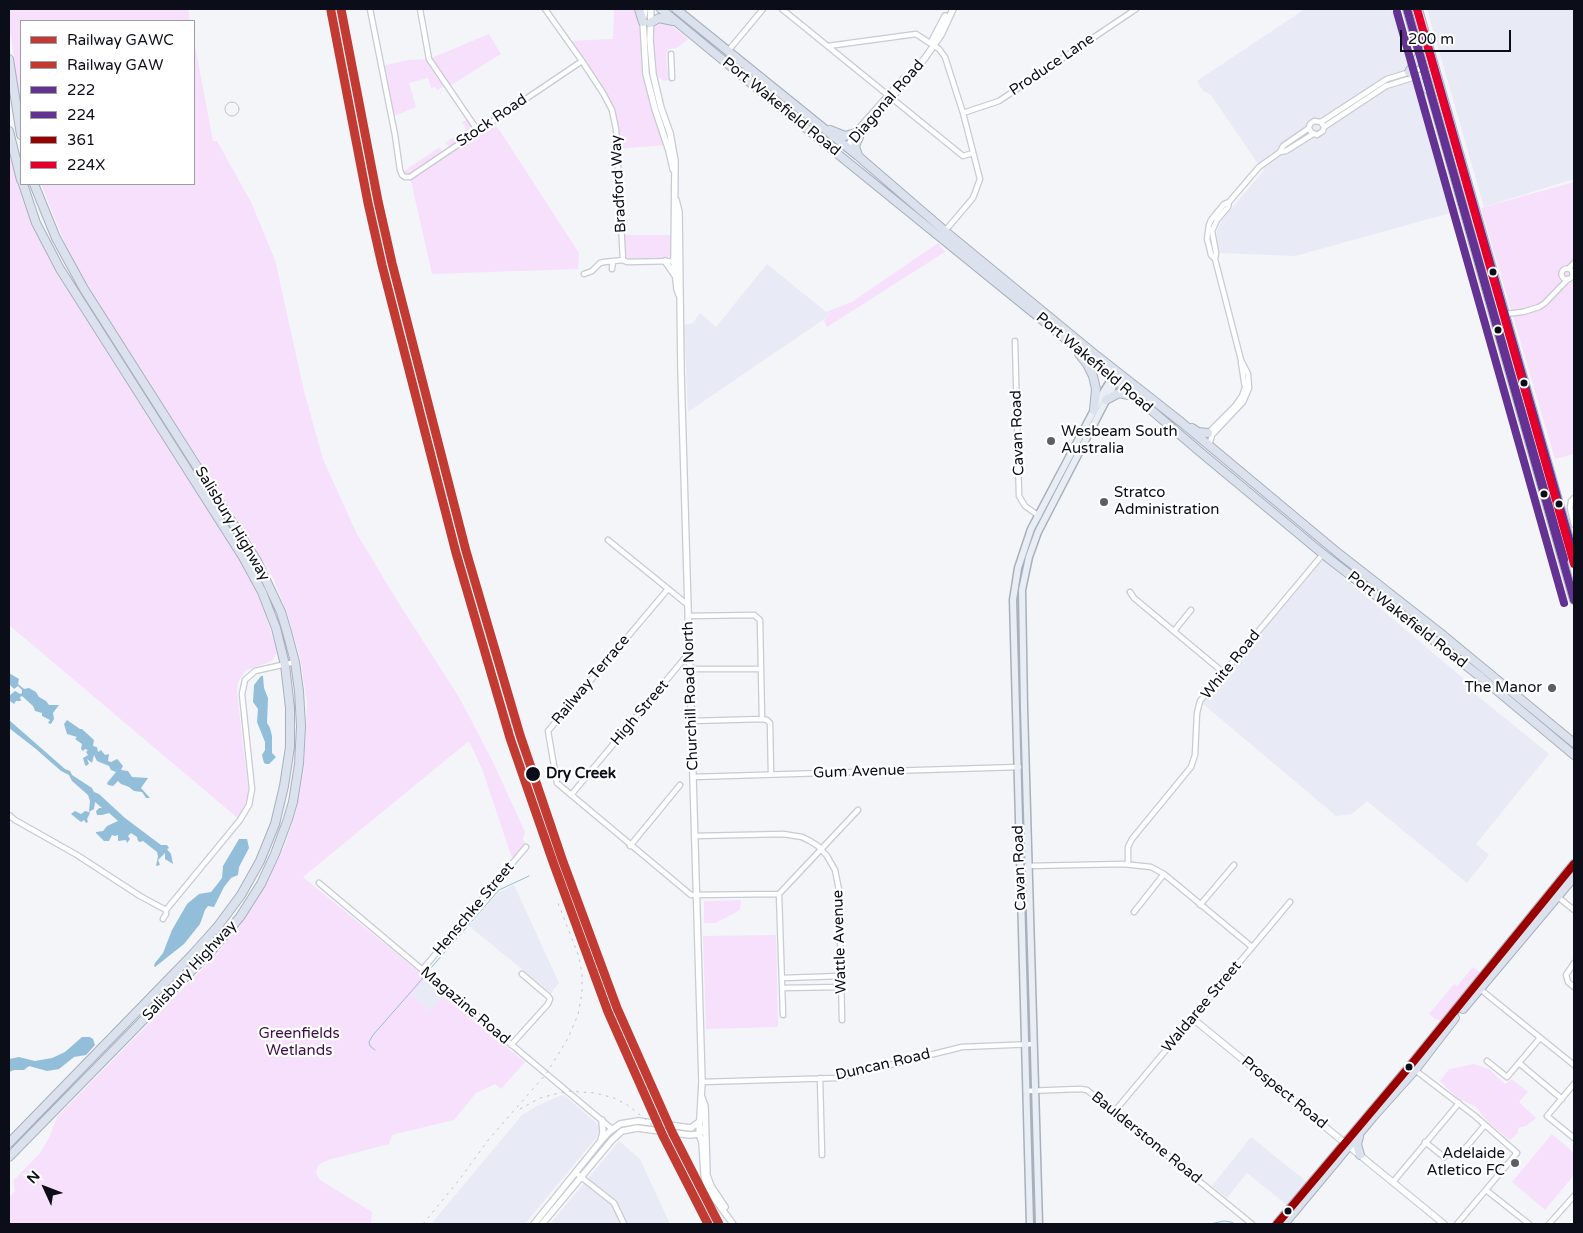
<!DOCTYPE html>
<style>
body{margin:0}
#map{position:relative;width:1583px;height:1233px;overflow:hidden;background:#f4f5f9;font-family:"Varela Round",sans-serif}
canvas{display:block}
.frame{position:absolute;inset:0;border:10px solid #0b0d18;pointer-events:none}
.legend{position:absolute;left:20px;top:20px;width:175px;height:165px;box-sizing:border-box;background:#fff;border:1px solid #9d9ea3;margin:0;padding:6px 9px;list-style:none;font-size:15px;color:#0b0d18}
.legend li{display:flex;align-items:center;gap:10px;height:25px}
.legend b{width:25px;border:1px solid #9d9ea3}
.north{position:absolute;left:20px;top:1163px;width:50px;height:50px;-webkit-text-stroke:4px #fff;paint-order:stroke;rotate:313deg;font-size:14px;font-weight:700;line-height:20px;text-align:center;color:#0b0d18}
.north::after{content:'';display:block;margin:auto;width:18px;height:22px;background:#0b0d18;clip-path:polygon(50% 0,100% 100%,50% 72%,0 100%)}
.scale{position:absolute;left:1400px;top:30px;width:111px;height:22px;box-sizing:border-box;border:2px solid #0b0d18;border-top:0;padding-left:6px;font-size:15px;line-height:18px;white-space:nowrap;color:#0b0d18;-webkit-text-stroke:4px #fff;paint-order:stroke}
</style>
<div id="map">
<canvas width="1583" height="1233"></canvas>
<div class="frame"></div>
<ul class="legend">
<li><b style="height:6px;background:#c23b33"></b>Railway GAWC</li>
<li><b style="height:6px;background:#c23b33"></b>Railway GAW</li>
<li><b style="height:6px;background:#633293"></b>222</li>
<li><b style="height:6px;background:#633293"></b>224</li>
<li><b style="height:6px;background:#900"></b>361</li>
<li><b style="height:6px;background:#e4002b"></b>224X</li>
</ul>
<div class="north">N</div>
<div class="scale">200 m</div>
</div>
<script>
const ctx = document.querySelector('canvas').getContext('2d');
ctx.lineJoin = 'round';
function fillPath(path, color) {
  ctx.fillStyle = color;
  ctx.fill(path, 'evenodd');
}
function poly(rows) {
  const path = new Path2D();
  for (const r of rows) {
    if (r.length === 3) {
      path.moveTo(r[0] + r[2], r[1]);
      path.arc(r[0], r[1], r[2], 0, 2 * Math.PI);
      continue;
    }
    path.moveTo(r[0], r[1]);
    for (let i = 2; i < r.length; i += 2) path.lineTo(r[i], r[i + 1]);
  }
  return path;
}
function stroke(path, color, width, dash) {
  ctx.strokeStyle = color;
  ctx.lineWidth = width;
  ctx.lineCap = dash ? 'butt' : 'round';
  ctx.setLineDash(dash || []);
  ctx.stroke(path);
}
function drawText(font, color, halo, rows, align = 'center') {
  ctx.font = font + ' "Varela Round",sans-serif';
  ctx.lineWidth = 4.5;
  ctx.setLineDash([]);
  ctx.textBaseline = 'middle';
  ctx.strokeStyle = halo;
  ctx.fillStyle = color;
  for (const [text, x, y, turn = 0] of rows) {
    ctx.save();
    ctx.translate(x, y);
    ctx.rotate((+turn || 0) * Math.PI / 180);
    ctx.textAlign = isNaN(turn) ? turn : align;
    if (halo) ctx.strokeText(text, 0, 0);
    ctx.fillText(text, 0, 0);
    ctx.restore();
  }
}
const built = poly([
 [1305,9,1400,9,1427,113,1458,211,1295,256,1220,253,1216,241,1217,231,1222,220,1264,170,1256,161,1211,95,1203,91,1197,81],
 [1427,9,1574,9,1574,179,1484,207],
 [767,264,830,315,688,412,684,325,693,323,700,313,716,327],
 [1323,560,1465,680,1463,684,1549,754,1476,844,1489,855,1467,883,1367,801,1352,814,1336,816,1202,703],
 [514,885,559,983,551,993,469,926,498,893],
 [425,980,443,996,430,1011,411,995],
 [564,1095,595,1122,600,1127,600,1133,525,1224,431,1224,522,1115,537,1106,557,1097],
 [1251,1137,1307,1182,1288,1206,1247,1173,1227,1198,1212,1186],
 [619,1141,640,1159,670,1224,550,1224]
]);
const green = poly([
 [9,9,188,9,190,21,21,21,21,106,9,24],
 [614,9,639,9,644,62,667,145,617,149,612,110,568,41,613,39],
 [660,21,670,24,688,39,677,48,669,49,666,54,669,80,664,81,656,76,654,68,653,31,654,27],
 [489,34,501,54,448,87,447,85,437,90,436,87,431,88,428,78,409,83,416,107,392,117,382,66,408,60,429,59],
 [194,40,213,141,217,141,251,202,275,260,304,391,323,459,356,532,396,599,459,697,493,762,525,832,523,838,526,847,516,860,511,855,482,769,469,741,303,877,419,972,425,980,411,995,430,1011,443,996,525,1062,501,1089,495,1084,476,1093,454,1120,392,1135,389,1144,328,1160,318,1165,316,1173,320,1180,372,1212,371,1224,9,1224,9,1198,15,1191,13,1181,40,1153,50,1136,57,1117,219,952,243,920,265,885,284,848,296,812,304,769,307,702,300,657,287,613,273,578,248,536,104,312,70,256,41,184,194,184],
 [470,119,478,131,492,121,502,134,579,253,578,269,432,274,410,177,401,173,440,147,443,154,451,148,445,143,466,129,462,122],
 [9,151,15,175,32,225,57,274,240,561,263,606,277,652,273,660,267,663,246,670,238,682,237,692,249,796,243,809,240,820,9,625],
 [1574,182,1574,454,1555,459,1481,208],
 [623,235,672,235,671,254,667,258,629,259,625,255],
 [938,243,945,252,827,327,824,320,830,315,826,312,852,302],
 [741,900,740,910,716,923,704,923,704,901],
 [776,935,778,1027,706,1029,703,936],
 [1473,967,1482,974,1443,1021,1435,1019,1429,1014,1454,984,1457,986],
 [1474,1064,1489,1069,1505,1084,1512,1079,1528,1092,1519,1102,1536,1118,1526,1126,1518,1128,1518,1133,1510,1140,1489,1123,1476,1107,1456,1097,1440,1081,1449,1069],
 [1552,1134,1574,1153,1574,1175,1545,1210,1512,1182]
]);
const water = poly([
 [9,673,19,679,18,684,24,689,29,688,36,692,39,697,46,701,49,705,59,705,53,713,54,719,51,724,48,723,50,720,42,716,42,713,35,711,33,706,22,696,20,697,21,701,16,701,14,704,10,701,10,695,15,691,20,694,22,693,22,690,18,686,14,689,9,684],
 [261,676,263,676,264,688,268,698,267,723,270,728,272,736,272,753,276,757,269,764,266,764,264,763,262,755,265,750,265,742,257,722,258,709,253,702,254,685],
 [9,720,65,769,70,771,72,775,92,788,94,792,99,794,125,818,161,845,167,845,169,848,167,849,171,854,173,864,165,859,165,853,158,860,160,865,156,866,158,856,157,852,143,841,140,842,138,841,137,837,131,833,128,836,130,839,127,843,126,840,118,841,118,835,115,836,112,835,109,841,104,841,96,833,96,832,103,831,107,826,118,821,109,813,102,815,97,815,96,811,99,808,102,808,95,802,94,809,89,812,90,813,87,819,88,822,86,823,84,820,81,822,71,814,75,811,81,814,85,811,89,812,90,801,88,795,72,781,69,775,61,771,36,749,9,728],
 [67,720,80,729,82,729,94,740,93,746,97,747,98,752,101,750,105,755,109,754,108,761,111,762,117,759,119,761,123,766,121,770,128,771,132,777,148,778,141,788,150,798,146,798,142,792,134,791,129,787,121,784,118,781,113,786,108,785,107,783,116,772,111,770,109,766,97,761,94,755,92,763,87,759,89,764,86,766,85,765,83,758,88,755,86,752,88,750,85,749,83,751,81,749,82,744,75,739,77,737,67,734,64,724],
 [239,839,247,839,249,848,239,867,238,875,231,878,224,887,214,907,208,906,205,910,200,924,184,944,155,967,154,966,155,963,163,953,172,930,187,904,199,894,211,892,219,882,222,878,223,866],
 [82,1037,90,1037,93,1039,95,1045,86,1055,74,1057,59,1069,47,1071,29,1066,24,1070,14,1070,9,1072,9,1059,19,1057,35,1061,52,1058,65,1052]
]);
const stream = poly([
 [430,969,499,890,529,876],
 [375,1050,370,1046,369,1042,373,1035,423,978],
 [1210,1224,1224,1221,1231,1222,1235,1224]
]);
const street = poly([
 [370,9,395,135,400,170,402,175,405,177,410,177,582,61],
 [420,9,429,59,478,131],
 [545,9,582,61,603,93,612,110,616,129,623,260,627,262,677,261],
 [782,9,963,156,973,153],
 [828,46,916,34,939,49,945,57,963,113,980,179,973,198,945,231],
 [728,51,763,9],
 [671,54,672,78],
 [963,113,999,101,1136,9],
 [1321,122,1387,79,1423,68],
 [1324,127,1386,86,1425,74],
 [1280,152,1283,146,1309,128,1310,124,1314,121,1321,122,1324,127,1323,131,1317,135,1311,132,1309,128],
 [1215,259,1216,253,1212,231,1217,220,1228,207,1229,202],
 [1569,268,1574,263],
 [1567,274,5.5],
 [612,269,613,261],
 [584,274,592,271,600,263,604,262,623,260],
 [1505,314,1523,312,1539,307,1545,303,1568,279],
 [1015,341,1019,496,1025,506,1039,516],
 [1207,434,1235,406,1242,396,1245,388,1241,362],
 [1209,446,1212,435,1243,402,1249,388,1248,374,1241,360,1215,259,1211,255,1209,246,1207,239,1209,225,1211,220,1224,204,1229,202,1259,167,1280,152,1286,151,1313,134],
 [1574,498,1571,501,1570,508,1574,525],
 [608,540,688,605],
 [668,589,548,731,557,783,691,895,779,894,783,1015],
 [1130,592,1134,598,1224,673],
 [688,616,754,615,760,620,762,719],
 [1174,631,1191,610],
 [690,669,761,669],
 [692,721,762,719,767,720,770,723,771,774],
 [693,777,1019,767],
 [571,795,689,653],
 [9,815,15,820,77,855,140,896,166,910],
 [695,836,783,834,802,837,810,841,818,846,827,856,835,870,839,890,842,1020],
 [630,846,680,785],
 [1128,864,1128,847,1132,839,1191,767,1195,755,1197,713,1200,701,1323,554],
 [1027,866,1123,864,1151,867,1164,874,1252,947],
 [319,883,612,1129],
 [779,894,858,810],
 [1558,897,1574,910],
 [1200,905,1234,865],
 [1134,912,1164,874],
 [163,919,166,914,166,910,240,820,249,805,252,789,242,694,245,680,255,671,295,662],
 [1574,963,1566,975,1568,982,1574,987],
 [422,970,526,847],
 [782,978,841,976],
 [782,988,841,987],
 [1480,989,1574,1065],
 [511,1045,548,1004,550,999,548,996,522,974],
 [1487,1061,1507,1077,1540,1038],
 [1519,1063,1562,1099],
 [1415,1070,1475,1116,1517,1153,1457,1224],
 [820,1078,822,1155],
 [702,1082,837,1078,962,1047,1034,1044],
 [1574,1084,1547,1116,1574,1138],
 [1026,1091,1080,1089,1087,1090,1252,1224],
 [1114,1112,1290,902],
 [1425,1142,1444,1157],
 [1462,1152,1485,1125],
 [576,1173,614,1203,624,1224],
 [1393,1182,1459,1103],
 [1486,1190,1529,1224],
 [1549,1224,1574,1196]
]);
const secondary = poly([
 [645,9,643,22,646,74,655,109,669,151,673,169],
 [651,9,650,40,653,74,661,108,670,133,675,161,674,261,677,289,679,295],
 [932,41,945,16],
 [847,148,859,137,925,58,941,35,953,9],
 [847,148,855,133,904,78],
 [676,200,679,212,681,372,702,1082,699,1134,702,1142,704,1174,706,1187,733,1224],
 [665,261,676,277],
 [1192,1018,1444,1224],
 [702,1098,705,1106,707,1175,711,1186,725,1207],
 [601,1140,603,1133,602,1120],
 [534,1224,600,1142,609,1132,620,1124,638,1121,691,1128,699,1122],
 [542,1224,612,1140,622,1131,637,1128,690,1135,699,1134,705,1127]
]);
const primary = poly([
 [1030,1224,1013,600,1018,568,1031,529,1104,391,1109,383,1115,379],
 [1039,1224,1024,708,1022,590,1029,557,1038,532,1112,389,1115,379]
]);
const highway = poly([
 [639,9,643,22],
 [661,9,781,108,1115,379,1199,451,1323,554,1482,678,1574,755],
 [676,9,858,156,945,231,1097,356,1181,422,1338,553,1444,636,1574,743],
 [1407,9,1574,600],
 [1418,9,1574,556],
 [650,23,659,18,673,21],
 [9,59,21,135],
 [1409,72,1420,55],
 [1416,77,1427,89],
 [830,130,845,136,855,133],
 [9,131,21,180],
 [858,156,855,146,859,137],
 [1079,354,1087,364,1093,376,1096,389,1094,410],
 [1106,400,1119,393,1133,396],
 [1192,428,1198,432,1208,433],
 [1463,1009,1574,877],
 [1359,1137,1357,1144,1360,1155],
 [9,1143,192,955,218,926,241,895,260,861,275,824,284,786,290,747,290,708,285,665,276,628,262,592,243,557,60,269,36,223,23,184],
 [9,1157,213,949,240,917,261,884,275,854,288,819,293,802,299,764,301,726,299,691,295,662,287,632,281,612,257,561,84,289,56,238,34,184],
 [1277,1224,1410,1066,1574,864],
 [1284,1224,1373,1117,1415,1070,1455,1018]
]);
const tram = poly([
 [232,109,7]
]);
const rail = poly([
 [507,699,517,753,543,827,612,1009,642,1079,661,1111],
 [520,1109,540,1098,567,1091,595,1093,614,1098,626,1104,649,1122,661,1137,681,1172],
 [423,1224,459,1180,489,1139,546,1074,567,1040,578,1015,582,993,582,974,579,957,558,903]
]);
const bus1 = poly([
 [1407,9,1574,600],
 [1424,32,1574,556]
]);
const bus2 = poly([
 [1397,12,1564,603],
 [1414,35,1564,559]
]);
const bus3 = poly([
 [1277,1224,1410,1066,1574,864]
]);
const bus4 = poly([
 [1417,9,1574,564]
]);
const rail1 = poly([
 [341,9,378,201,392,263,466,551,520,735,562,859,617,1008,672,1132,719,1224]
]);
const rail2 = poly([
 [331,11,368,203,382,265,456,553,510,738,553,862,608,1012,663,1136,708,1224]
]);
const markers = [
 [1493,272,4.5,"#0b0d18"],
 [1498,330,4.5,"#0b0d18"],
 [1524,383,4.5,"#0b0d18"],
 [1051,441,5,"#5d5e67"],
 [1544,494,4.5,"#0b0d18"],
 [1104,502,5,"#5d5e67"],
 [1559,504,4.5,"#0b0d18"],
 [1552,688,5,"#5d5e67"],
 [533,774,8,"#0b0d18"],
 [1409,1067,4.5,"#0b0d18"],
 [1515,1163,5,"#5d5e67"],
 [1288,1211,4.5,"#0b0d18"]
];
const streetNames = [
 ["Produce Lane",1052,65,-34],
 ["Diagonal Road",887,102,-49],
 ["Port Wakefield Road",781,107,39],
 ["Stock Road",492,121,-34],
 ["Bradford Way",619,184,-93],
 ["Port Wakefield Road",1094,363,40],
 ["Cavan Road",1018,433,-92],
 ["Salisbury Highway",232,524,59],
 ["Port Wakefield Road",1407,620,38],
 ["White Road",1231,665,-51],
 ["Railway Terrace",591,680,-50],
 ["Churchill Road North",691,696,-92],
 ["High Street",640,713,-50],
 ["Gum Avenue",859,772,-2],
 ["Cavan Road",1020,868,-92],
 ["Henschke Street",474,909,-50],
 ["Wattle Avenue",840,942,-92],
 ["Salisbury Highway",190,971,-47],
 ["Magazine Road",465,1006,40],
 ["Waldaree Street",1202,1007,-50],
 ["Duncan Road",883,1065,-13],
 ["Prospect Road",1284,1093,39],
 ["Baulderstone Road",1146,1138,39]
];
const poiNames = [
 ["Wesbeam South",1061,432],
 ["Australia",1061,449],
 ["Stratco",1114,493],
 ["Administration",1114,510],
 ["The Manor",1542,688,"right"],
 ["Adelaide",1505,1154,"right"],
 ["Atletico FC",1505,1171,"right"]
];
const stopNames = [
 ["Dry Creek",546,774]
];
const parkNames = [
 ["Greenfields",299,1034],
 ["Wetlands",299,1051]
];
fillPath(built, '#e8eaf6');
fillPath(green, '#f7e0fc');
fillPath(water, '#92bed9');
stroke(stream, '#92bed9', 1);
stroke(street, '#c9cad2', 7);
stroke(secondary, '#c9cad2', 8);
stroke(primary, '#a8b0bd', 9);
stroke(highway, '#a8b0bd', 10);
stroke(street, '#fdfefe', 4.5);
stroke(secondary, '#fdfefe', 5.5);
stroke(primary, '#e9edf4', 6);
stroke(highway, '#dbe2ed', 8);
stroke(tram, '#c2c2c3', 1);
stroke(rail, '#c2c2c3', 1, [2.5, 5]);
stroke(bus1, '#633293', 8);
stroke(bus2, '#633293', 8);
stroke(bus3, '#900', 8);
stroke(bus4, '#e4002b', 8);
stroke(rail1, '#c23b33', 9);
stroke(rail2, '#c23b33', 9);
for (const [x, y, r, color] of markers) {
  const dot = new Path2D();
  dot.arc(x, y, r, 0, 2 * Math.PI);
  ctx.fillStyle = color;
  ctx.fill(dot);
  stroke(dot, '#fff', 2);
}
drawText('15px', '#0b0d18', '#fff', streetNames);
drawText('15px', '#0b0d18', '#fff', poiNames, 'left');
drawText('bold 15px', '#0b0d18', '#fff', stopNames, 'left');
drawText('15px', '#410c49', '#fff', parkNames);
</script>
